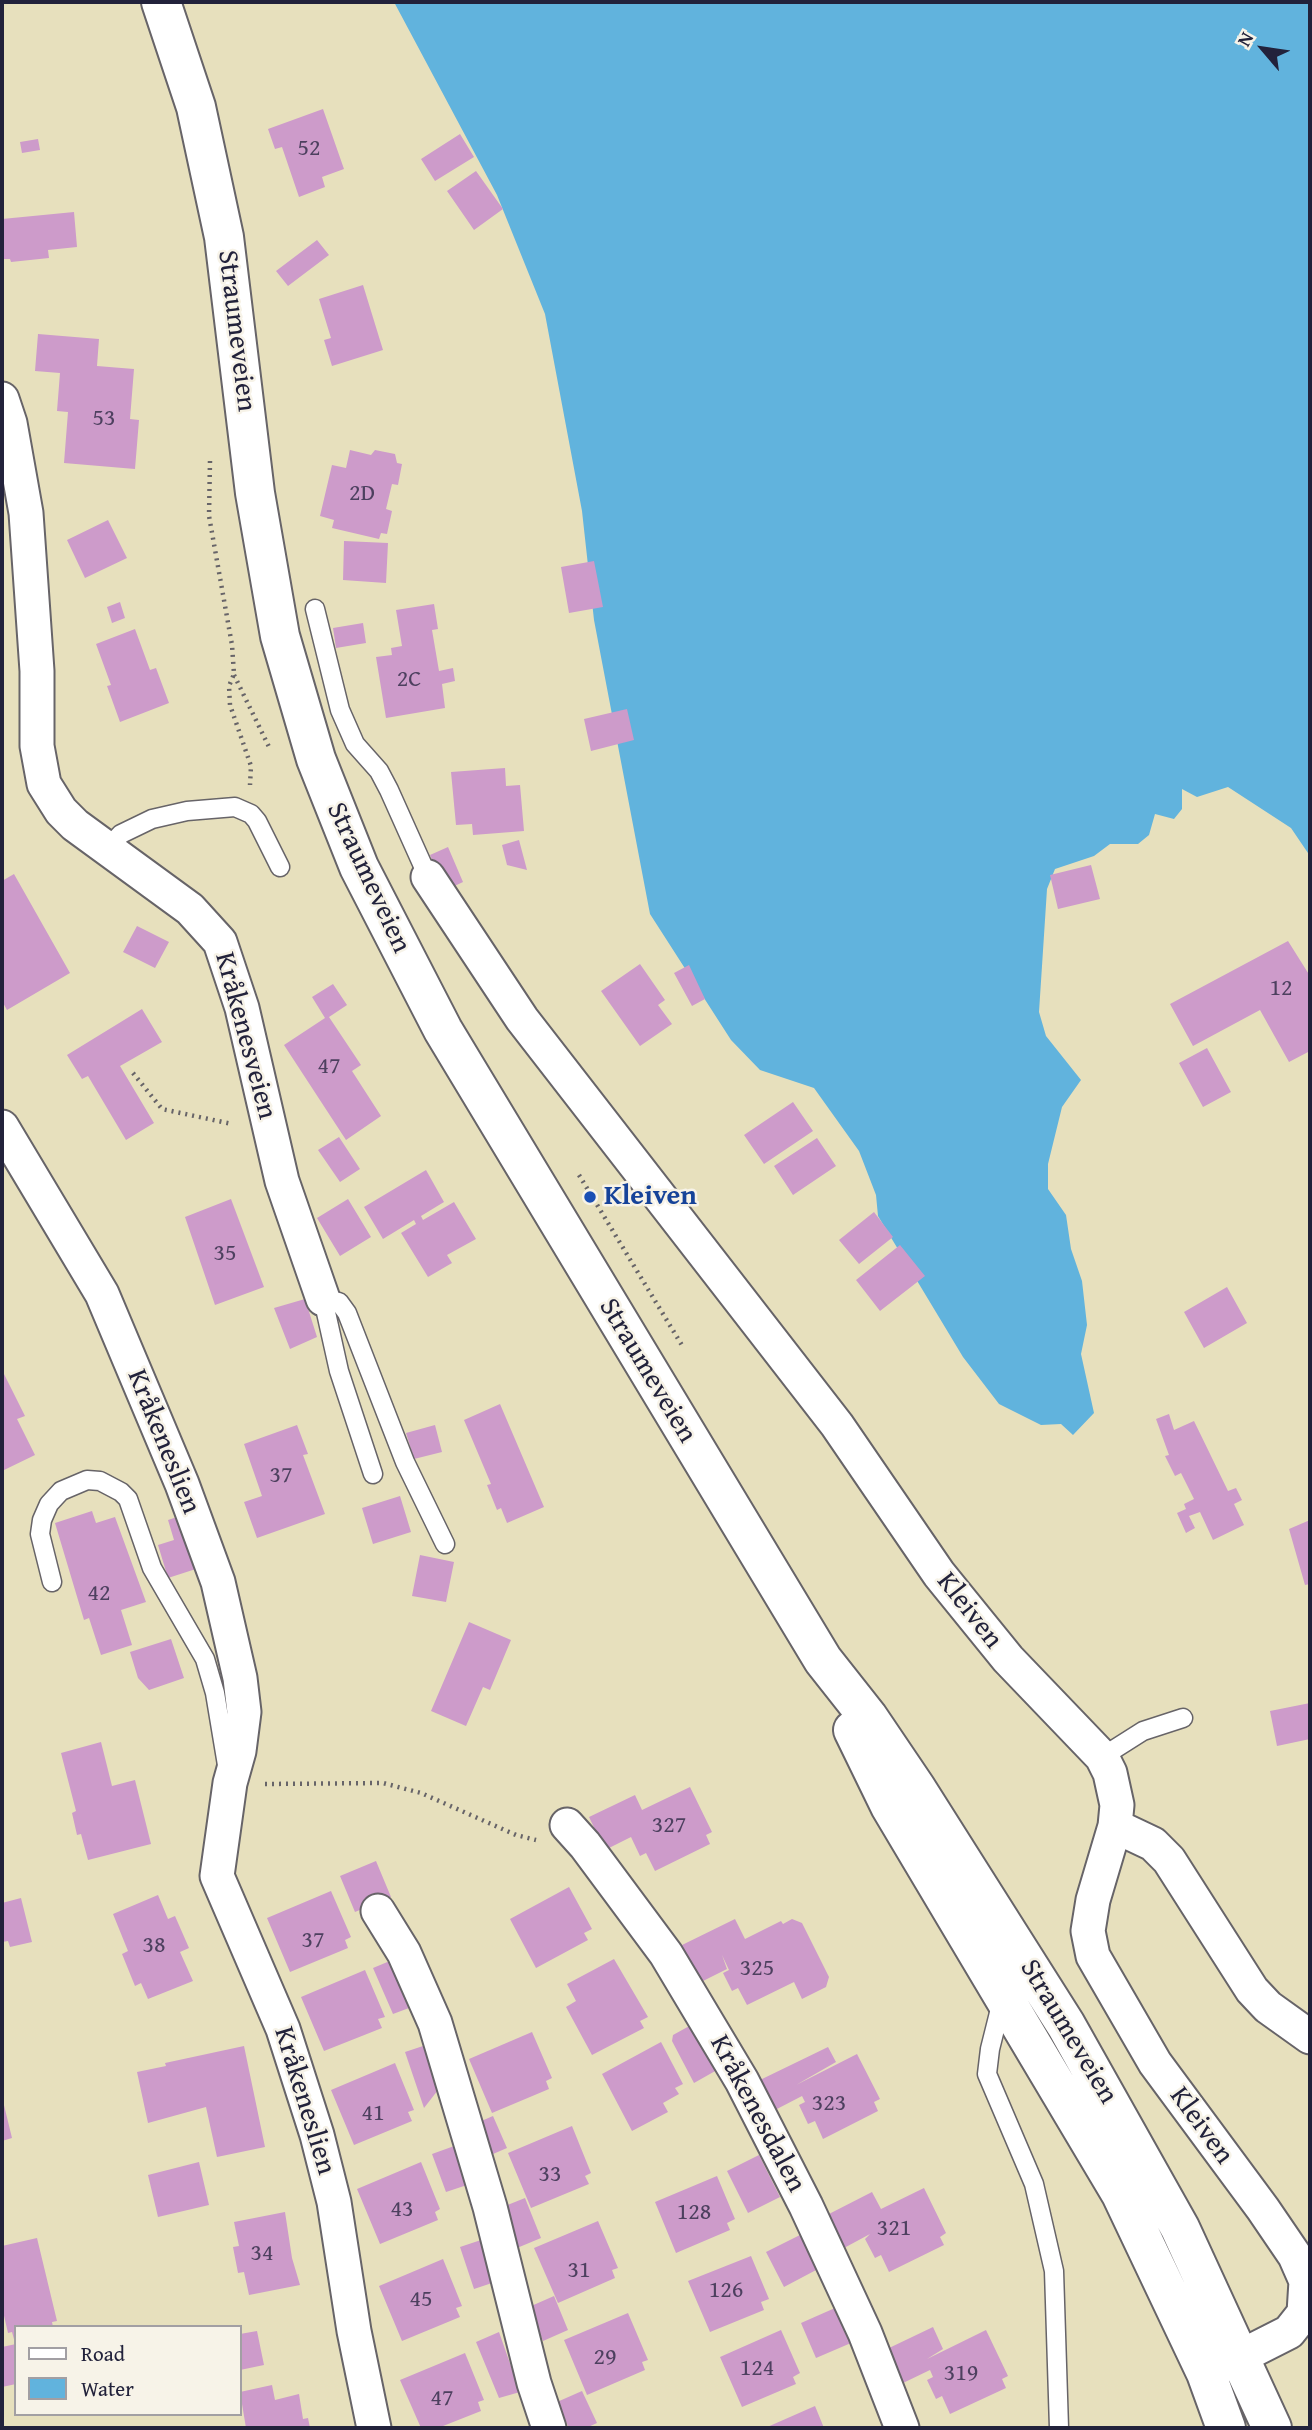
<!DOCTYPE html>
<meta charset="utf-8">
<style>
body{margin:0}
#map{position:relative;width:1312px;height:2430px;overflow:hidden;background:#e7e0bd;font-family:"Gentium Book Plus",serif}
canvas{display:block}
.frame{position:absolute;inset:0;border:4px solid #22223b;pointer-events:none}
.legend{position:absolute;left:14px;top:2325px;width:228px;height:91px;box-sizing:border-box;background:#f7f3e8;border:2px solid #a29fa3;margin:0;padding:9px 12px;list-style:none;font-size:21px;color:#22223b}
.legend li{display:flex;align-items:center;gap:14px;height:35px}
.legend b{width:35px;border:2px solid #a29fa3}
.north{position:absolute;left:1228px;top:14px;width:70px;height:70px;-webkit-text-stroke:5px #f7f3e8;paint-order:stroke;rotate:299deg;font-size:19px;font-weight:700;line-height:28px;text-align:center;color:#22223b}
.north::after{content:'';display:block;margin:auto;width:24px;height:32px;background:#22223b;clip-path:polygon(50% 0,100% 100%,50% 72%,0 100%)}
</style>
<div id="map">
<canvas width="1312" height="2430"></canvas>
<div class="frame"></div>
<ul class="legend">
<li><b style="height:9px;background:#fff"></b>Road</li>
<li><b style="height:19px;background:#61b3dd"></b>Water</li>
</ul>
<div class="north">N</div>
</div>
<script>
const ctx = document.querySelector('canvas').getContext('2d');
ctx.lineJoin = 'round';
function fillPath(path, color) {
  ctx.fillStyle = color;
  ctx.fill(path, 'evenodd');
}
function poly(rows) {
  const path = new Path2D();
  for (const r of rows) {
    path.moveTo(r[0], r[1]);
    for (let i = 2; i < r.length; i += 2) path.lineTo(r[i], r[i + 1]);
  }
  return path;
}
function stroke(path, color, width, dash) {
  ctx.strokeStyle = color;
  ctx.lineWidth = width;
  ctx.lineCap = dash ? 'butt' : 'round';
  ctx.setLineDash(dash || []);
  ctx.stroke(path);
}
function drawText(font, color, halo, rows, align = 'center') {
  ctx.font = font + ' "Gentium Book Plus",serif';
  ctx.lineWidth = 5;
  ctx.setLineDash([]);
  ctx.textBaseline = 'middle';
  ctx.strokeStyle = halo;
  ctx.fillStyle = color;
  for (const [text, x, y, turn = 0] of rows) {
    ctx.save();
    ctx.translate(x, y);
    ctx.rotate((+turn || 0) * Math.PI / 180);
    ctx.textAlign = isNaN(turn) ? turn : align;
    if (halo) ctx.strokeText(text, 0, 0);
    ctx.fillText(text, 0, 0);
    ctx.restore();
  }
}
const water = poly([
 [394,2,1310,2,1310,856,1291,828,1228,787,1197,797,1182,789,1182,809,1174,819,1155,814,1149,835,1138,844,1110,844,1094,856,1055,869,1047,889,1039,1012,1046,1036,1081,1080,1062,1107,1048,1164,1048,1189,1066,1215,1071,1249,1082,1281,1087,1325,1081,1354,1094,1413,1073,1435,1061,1424,1041,1425,999,1404,963,1357,878,1216,876,1195,859,1151,814,1088,760,1070,731,1040,650,914,594,620,582,511,545,314,497,195]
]);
const building = poly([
 [323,109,344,169,322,177,325,187,299,197,282,147,275,149,268,129],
 [460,134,474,157,435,181,421,159],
 [38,139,40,150,22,153,20,142],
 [476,171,503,209,474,230,447,191],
 [74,212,77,247,48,250,49,258,11,262,10,259,2,259,2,219],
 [317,240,329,255,288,286,276,271],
 [363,285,383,350,332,366,324,340,331,338,319,299],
 [38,334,99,339,97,366,134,369,130,419,139,420,135,469,64,463,68,412,57,411,60,373,35,371],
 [350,450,371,455,375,450,395,454,397,463,402,464,398,485,392,484,386,509,392,511,387,534,381,533,379,539,332,528,334,520,320,516,332,465,346,468],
 [108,520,127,558,85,578,67,540],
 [344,541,388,543,386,583,343,580],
 [594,561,603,607,569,613,561,567],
 [120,602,125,618,112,623,107,607],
 [434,604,438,629,432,630,439,671,453,668,455,681,442,684,445,708,386,718,376,657,392,655,391,648,402,646,396,610],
 [363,623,366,643,336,648,333,628],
 [135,629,150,670,156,668,169,703,120,722,107,686,111,685,96,644],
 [627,709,634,740,591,751,584,719],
 [505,768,506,786,520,785,524,831,473,835,472,824,456,825,451,772],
 [519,840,527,870,507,865,502,845],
 [448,847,463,882,446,890,430,855],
 [1091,865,1100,899,1058,909,1050,875],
 [14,874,70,973,7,1010,2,1001,2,881],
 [137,926,169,942,155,968,123,952],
 [1288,941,1310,976,1310,1051,1289,1062,1260,1010,1193,1046,1170,1004],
 [640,964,665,1000,658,1005,672,1024,640,1046,601,991],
 [689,965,705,999,692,1006,674,973],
 [333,984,347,1005,329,1017,361,1065,352,1071,381,1116,346,1140,284,1045,325,1018,312,997],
 [142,1009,162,1042,120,1066,154,1123,126,1140,88,1076,82,1079,67,1055],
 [1207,1048,1231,1092,1203,1107,1179,1063],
 [793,1102,813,1131,764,1164,744,1135],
 [339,1137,360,1169,340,1182,318,1150],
 [817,1138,836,1166,793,1195,774,1166],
 [426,1170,444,1202,421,1216,423,1220,454,1202,476,1239,447,1255,452,1263,428,1277,401,1233,416,1224,414,1220,383,1239,364,1207],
 [231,1199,264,1287,215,1305,185,1217],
 [348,1199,371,1237,340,1256,317,1218],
 [874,1212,893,1237,859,1264,839,1240],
 [900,1245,925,1276,880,1311,856,1280],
 [1227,1287,1247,1323,1204,1348,1184,1312],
 [305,1299,317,1337,290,1349,274,1308],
 [2,1370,25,1416,17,1419,35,1455,2,1471],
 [500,1404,544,1507,507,1523,501,1508,497,1510,487,1485,491,1484,464,1420],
 [1169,1414,1174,1430,1194,1421,1228,1491,1236,1488,1242,1500,1234,1504,1244,1525,1213,1540,1200,1512,1189,1516,1195,1528,1186,1533,1177,1513,1186,1509,1184,1504,1194,1499,1181,1473,1175,1476,1165,1456,1169,1455,1156,1419],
 [297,1425,308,1454,303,1455,325,1514,257,1538,244,1502,262,1496,244,1444],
 [435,1425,442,1452,414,1459,406,1433],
 [400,1496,411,1532,373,1544,362,1508],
 [92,1511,96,1523,115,1517,146,1602,121,1610,132,1645,101,1655,89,1618,84,1620,55,1523],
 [183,1515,202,1567,168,1578,158,1545,174,1540,168,1520],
 [1310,1520,1310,1584,1305,1585,1289,1529],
 [420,1555,454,1562,446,1602,412,1596],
 [469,1622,511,1640,490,1690,483,1687,466,1726,431,1711],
 [171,1639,184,1678,149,1690,138,1678,130,1652],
 [1310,1703,1310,1739,1277,1746,1270,1711],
 [101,1742,112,1786,135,1780,151,1844,88,1860,81,1834,77,1835,72,1813,76,1811,61,1753],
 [690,1787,712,1832,706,1835,710,1844,655,1871,646,1853,640,1856,631,1837,605,1850,589,1817,635,1795,642,1810],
 [376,1861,391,1897,355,1912,340,1876],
 [569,1887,592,1929,584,1933,588,1940,536,1968,510,1919],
 [331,1891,351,1937,345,1940,348,1948,290,1972,267,1918],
 [158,1895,168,1919,175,1916,189,1948,180,1952,193,1981,148,1999,141,1983,135,1986,122,1954,128,1951,113,1914],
 [21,1898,32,1942,10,1947,8,1941,2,1942,2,1903],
 [735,1919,745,1939,781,1921,783,1924,792,1919,802,1923,829,1977,826,1987,802,1999,794,1982,747,2005,738,1988,732,1991,723,1973,729,1970,722,1955,727,1969,699,1983,680,1946],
 [397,1958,417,2005,393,2014,373,1968],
 [614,1959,648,2017,640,2021,644,2028,592,2055,566,2007,576,2001,567,1984],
 [365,1970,385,2017,378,2019,382,2028,324,2051,301,1997],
 [693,2024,717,2070,694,2083,672,2041,673,2035],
 [532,2032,552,2078,546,2081,549,2089,492,2113,469,2059],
 [661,2042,683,2084,675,2088,679,2094,663,2103,668,2112,632,2131,602,2074],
 [244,2046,265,2147,217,2157,206,2107,148,2123,137,2072,166,2066,165,2063],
 [423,2046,438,2090,424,2108,405,2052],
 [828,2047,836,2062,796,2085,857,2054,880,2099,874,2102,878,2111,823,2139,815,2121,808,2124,799,2105,805,2102,802,2096,775,2110,760,2080],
 [395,2063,414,2110,408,2112,412,2121,354,2145,331,2090],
 [3,2101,12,2138,2,2141,2,2102],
 [493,2116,507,2148,486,2157,472,2125],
 [572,2126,591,2173,585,2176,589,2184,531,2208,508,2153],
 [457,2145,470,2184,446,2192,432,2154],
 [759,2155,780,2197,748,2213,727,2171],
 [199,2162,209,2205,158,2217,148,2175],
 [421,2162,440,2209,435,2212,438,2220,380,2244,357,2189],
 [717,2176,735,2219,727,2223,730,2230,676,2253,655,2202],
 [924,2188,946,2233,940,2237,944,2245,889,2272,881,2255,875,2258,865,2239,870,2234,844,2248,827,2215,872,2192,881,2209],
 [525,2198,541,2238,517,2248,500,2208],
 [285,2212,292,2258,300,2285,249,2295,244,2272,238,2273,233,2247,239,2246,234,2222],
 [598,2221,618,2268,612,2270,615,2278,558,2303,534,2248],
 [800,2235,818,2269,784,2287,766,2252],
 [37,2238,57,2321,52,2322,53,2327,16,2327,15,2343,12,2332,8,2333,2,2307,2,2246],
 [484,2239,498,2281,474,2289,460,2247],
 [751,2256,769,2299,761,2302,764,2310,710,2332,688,2281],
 [443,2259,462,2306,456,2308,460,2317,402,2341,379,2286],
 [554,2296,568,2330,543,2341,529,2307],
 [835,2308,851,2343,816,2358,801,2323],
 [628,2313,648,2360,642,2362,645,2370,587,2395,564,2340],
 [933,2327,943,2349,927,2359,986,2330,1008,2376,1002,2379,1006,2388,950,2414,942,2396,936,2399,927,2380,933,2377,930,2370,903,2383,887,2349],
 [781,2330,800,2373,793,2377,796,2384,742,2407,720,2357],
 [257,2331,264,2365,240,2370,240,2334],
 [499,2332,520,2392,499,2398,476,2342],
 [16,2344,16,2384,2,2387,2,2347],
 [465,2353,484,2400,478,2402,481,2411,438,2428,421,2428,400,2380],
 [272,2385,275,2400,299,2394,303,2419,308,2418,310,2428,246,2428,240,2392],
 [582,2391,597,2423,586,2428,569,2428,557,2402],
 [815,2406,824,2428,765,2428]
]);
const path = poly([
 [210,461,209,516,232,645,234,674,229,686,230,705,251,766,250,785],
 [234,675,270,749],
 [133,1073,162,1109,232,1124],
 [579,1175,683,1347],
 [265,1784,383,1783,421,1793,516,1835,536,1840]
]);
const service = poly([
 [315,609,340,710,355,744,379,771,389,790,428,877],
 [107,849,121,834,152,819,187,811,235,807,251,814,257,821,280,867],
 [373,1474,339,1371,323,1299,339,1302,347,1313,405,1462,445,1544],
 [52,1582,40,1534,42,1520,49,1504,61,1491,87,1480,100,1481,121,1492,128,1499,152,1568,205,1659,215,1693,227,1765],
 [1102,1757,1143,1731,1183,1718],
 [1002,2001,990,2049,987,2074,1034,2184,1054,2271,1059,2428]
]);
const minor = poly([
 [2,399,10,423,26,513,37,671,37,746,44,784,61,811,75,825,190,909,220,942,242,1008,282,1181,323,1299],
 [428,877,522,1019,837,1425,939,1574,1008,1659,1102,1757,1110,1773,1117,1805,1115,1826,1093,1900,1088,1931,1093,1956,1155,2063,1263,2209,1295,2256,1306,2281,1304,2313,1289,2332,1218,2368],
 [2,1127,102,1294,182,1484,218,1582,240,1678,244,1712,239,1751,230,1783,217,1876,283,2029,317,2135,334,2202,354,2331,374,2428],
 [567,1825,585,1845,666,1954,742,2081,806,2206,865,2333,902,2428],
 [1115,1826,1153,1844,1169,1860,1252,1990,1268,2007,1310,2037],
 [378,1911,404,1953,435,2023,490,2207,534,2383,549,2428]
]);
const primary = poly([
 [161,2,196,107,224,237,255,493,280,636,316,759,359,867,443,1030,823,1660,868,1717,916,1788,1066,2025,1180,2228,1272,2428],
 [853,1730,890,1806,1121,2194,1206,2373,1226,2428]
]);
const markers = [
 [590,1197,7,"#1a4fb4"]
];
const numberNames = [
 ["52",309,149],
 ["53",104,419],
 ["2D",362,494],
 ["2C",409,680],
 ["12",1281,989],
 ["47",329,1067],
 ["35",225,1254],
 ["37",281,1476],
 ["42",99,1594],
 ["327",669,1826],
 ["37",313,1941],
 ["38",154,1946],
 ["325",757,1969],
 ["323",829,2104],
 ["41",373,2114],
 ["33",550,2175],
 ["43",402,2210],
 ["128",694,2213],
 ["321",894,2229],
 ["34",262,2254],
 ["31",579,2271],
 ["126",726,2291],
 ["45",421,2300],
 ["29",605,2358],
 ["124",757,2369],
 ["319",961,2374],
 ["47",442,2399]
];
const streetNames = [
 ["Straumeveien",236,331,83],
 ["Straumeveien",368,878,65],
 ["Kråkenesveien",245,1036,75],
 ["Straumeveien",647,1371,59],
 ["Kråkeneslien",163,1442,68],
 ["Kleiven",969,1611,52],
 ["Straumeveien",1068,2032,59],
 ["Kråkeneslien",304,2101,73],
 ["Kråkenesdalen",757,2114,62],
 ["Kleiven",1201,2126,54]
];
const transitNames = [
 ["Kleiven",604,1197]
];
fillPath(water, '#61b3dd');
fillPath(building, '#cd9bca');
stroke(service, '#676468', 21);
stroke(minor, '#676468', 37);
stroke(primary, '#676468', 42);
stroke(path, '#676468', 4.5, [2, 5]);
stroke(service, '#fff', 18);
stroke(minor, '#fff', 33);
stroke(primary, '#fff', 38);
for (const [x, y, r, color] of markers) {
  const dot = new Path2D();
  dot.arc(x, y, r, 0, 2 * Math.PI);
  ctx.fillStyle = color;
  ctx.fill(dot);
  stroke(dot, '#f7f3e8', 2.5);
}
drawText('24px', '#4d405f', null, numberNames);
drawText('28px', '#22223b', '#f7f3e8', streetNames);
drawText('bold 28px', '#164399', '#f7f3e8', transitNames, 'left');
</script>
